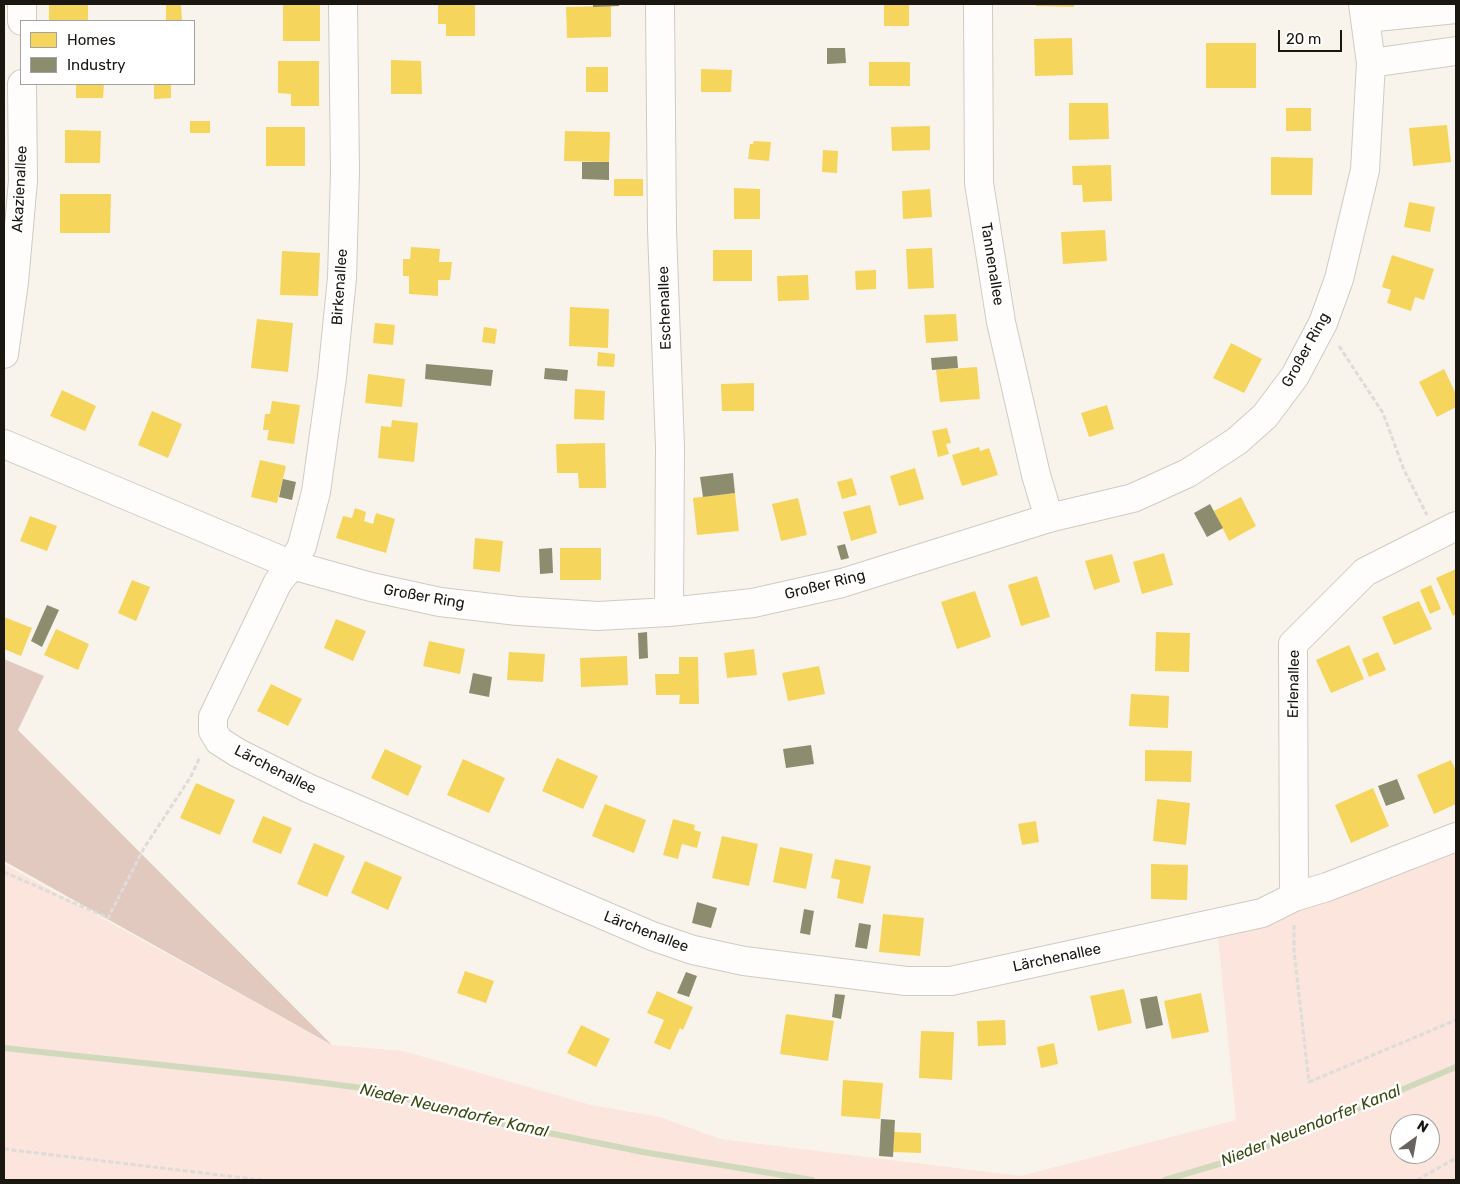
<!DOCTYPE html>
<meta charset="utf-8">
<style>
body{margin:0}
#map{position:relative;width:1460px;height:1184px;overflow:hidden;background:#f8f4ec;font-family:Rubik,sans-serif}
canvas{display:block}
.frame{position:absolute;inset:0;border:5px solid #1a1610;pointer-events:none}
.legend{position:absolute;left:20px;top:20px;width:175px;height:65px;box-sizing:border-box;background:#fff;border:1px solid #a3a29f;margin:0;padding:6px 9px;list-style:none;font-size:15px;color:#1a1610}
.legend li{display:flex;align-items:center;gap:10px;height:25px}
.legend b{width:25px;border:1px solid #a3a29f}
.north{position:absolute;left:1390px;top:1114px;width:50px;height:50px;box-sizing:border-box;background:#fff;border:1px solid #a3a29f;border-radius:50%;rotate:32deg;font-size:14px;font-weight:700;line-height:20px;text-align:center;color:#1a1610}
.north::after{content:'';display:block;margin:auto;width:18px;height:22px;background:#68645d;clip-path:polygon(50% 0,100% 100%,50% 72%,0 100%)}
.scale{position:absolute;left:1278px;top:30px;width:64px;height:22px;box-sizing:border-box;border:2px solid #1a1610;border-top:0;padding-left:6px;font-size:15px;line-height:18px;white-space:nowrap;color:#1a1610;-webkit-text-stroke:4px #fff;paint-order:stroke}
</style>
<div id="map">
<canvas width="1460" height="1184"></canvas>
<div class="frame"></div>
<ul class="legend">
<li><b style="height:14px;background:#f6d55c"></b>Homes</li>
<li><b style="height:14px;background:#8c8c6e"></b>Industry</li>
</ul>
<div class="north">N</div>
<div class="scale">20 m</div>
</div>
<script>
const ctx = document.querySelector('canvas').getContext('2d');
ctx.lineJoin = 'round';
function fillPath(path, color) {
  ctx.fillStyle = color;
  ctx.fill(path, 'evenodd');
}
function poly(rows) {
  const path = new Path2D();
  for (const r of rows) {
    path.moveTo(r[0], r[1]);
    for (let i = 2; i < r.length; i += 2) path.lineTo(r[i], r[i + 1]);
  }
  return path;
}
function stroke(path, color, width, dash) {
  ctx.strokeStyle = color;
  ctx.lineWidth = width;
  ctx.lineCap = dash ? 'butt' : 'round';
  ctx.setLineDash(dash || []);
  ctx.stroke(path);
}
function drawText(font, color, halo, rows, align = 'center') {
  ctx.font = font + ' Rubik,sans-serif';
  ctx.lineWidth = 5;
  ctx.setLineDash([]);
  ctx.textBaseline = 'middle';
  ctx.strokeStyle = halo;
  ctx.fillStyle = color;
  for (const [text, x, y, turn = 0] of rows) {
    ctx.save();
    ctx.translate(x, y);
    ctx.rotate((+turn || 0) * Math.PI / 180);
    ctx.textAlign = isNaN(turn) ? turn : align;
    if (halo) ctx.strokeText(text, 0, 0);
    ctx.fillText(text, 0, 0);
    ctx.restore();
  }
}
const green = poly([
 [1456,842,1456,1180,4,1180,4,864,332,1045,403,1051,591,1105,660,1117,720,1139,1021,1176,1236,1120,1218,937,1262,913],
 [1400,1124,1430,1124,1430,1154,1400,1154]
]);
const forest = poly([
 [4,659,44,676,18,730,332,1045,4,861]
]);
const homes = poly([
 [49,4,88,4,88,21,49,21],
 [166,4,181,4,182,21,166,21],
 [283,4,320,4,320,41,283,41],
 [438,4,475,4,475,36,446,36,446,24,438,24],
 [884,4,909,4,909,26,884,26],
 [1036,4,1074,4,1074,7,1036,6],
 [611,6,611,37,567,38,566,7],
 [1072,38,1073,75,1035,76,1034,39],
 [1206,43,1256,43,1256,88,1206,88],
 [391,60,421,61,422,94,391,94],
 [278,61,319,61,319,106,291,106,291,94,278,93],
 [869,62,910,62,910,86,869,86],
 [586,67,608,67,608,92,586,92],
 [701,69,732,70,731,92,701,92],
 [76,84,104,84,103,98,76,98],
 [154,84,171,84,171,98,154,99],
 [1069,103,1108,103,1109,139,1069,140],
 [1286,108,1311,108,1311,131,1286,131],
 [190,121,210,121,210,133,190,133],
 [1447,125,1451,162,1413,166,1409,128],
 [930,126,930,150,892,151,891,127],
 [266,127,305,127,305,166,266,166],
 [65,130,101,131,100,163,65,163],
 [565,131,610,132,609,162,564,161],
 [754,141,771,142,769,161,748,159,750,144,753,144],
 [823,150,838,151,837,173,822,172],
 [1271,157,1313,158,1312,195,1271,195],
 [1111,165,1112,201,1083,202,1082,185,1073,185,1072,166],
 [614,179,643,179,643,196,614,196],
 [734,188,760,189,760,219,734,219],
 [930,189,932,217,903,219,902,191],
 [60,194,111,194,110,233,60,233],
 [1409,202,1435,207,1430,232,1404,227],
 [1105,230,1107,261,1063,264,1061,232],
 [411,247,440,249,439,262,452,262,450,280,438,280,438,296,409,294,409,276,403,276,403,259,410,259],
 [932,248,934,288,908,289,906,249],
 [713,250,752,250,752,281,713,281],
 [282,251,320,253,318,296,280,295],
 [1392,255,1434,269,1424,300,1415,297,1411,311,1387,303,1391,290,1382,287],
 [876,270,876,289,856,290,855,271],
 [808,275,809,300,778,301,777,276],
 [570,307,609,309,608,348,569,346],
 [956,314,958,341,926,343,924,315],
 [257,319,293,323,288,372,251,368],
 [375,323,395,325,393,345,373,343],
 [484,327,497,329,495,344,482,342],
 [1231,343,1262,359,1244,393,1213,378],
 [598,352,615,354,614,367,597,366],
 [977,367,980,399,940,402,936,370],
 [1444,369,1456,394,1456,407,1437,417,1419,382],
 [368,374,405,379,402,407,365,403],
 [754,383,754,411,722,411,721,384],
 [575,389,605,391,604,420,574,419],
 [62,390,96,406,85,431,50,416],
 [272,401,300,405,294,444,267,440,269,430,263,430,265,414,270,414],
 [1107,405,1114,429,1089,437,1081,413],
 [152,411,182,424,168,458,138,445],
 [392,420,418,423,414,462,378,458,381,426,391,427],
 [947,428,951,443,946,444,949,454,938,457,932,431],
 [605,443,606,488,579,488,578,473,557,473,556,444],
 [979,447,980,451,989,448,998,475,962,486,952,455],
 [260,460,286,466,277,503,251,497],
 [915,468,924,499,899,506,890,476],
 [852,478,857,495,842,499,837,482],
 [735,493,739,531,697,535,693,498],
 [1241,497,1256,526,1229,541,1214,511],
 [798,498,807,535,781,541,772,504],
 [870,505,877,533,851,541,843,512],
 [355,508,366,512,364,521,373,524,376,513,395,519,386,553,336,538,343,516,352,518],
 [30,516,57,526,47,551,20,541],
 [475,538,503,541,500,572,473,569],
 [560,548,601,548,601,580,560,580],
 [1164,553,1173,585,1142,594,1133,562],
 [1112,554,1120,582,1094,590,1085,561],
 [1456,569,1456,614,1453,616,1436,578],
 [1037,576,1050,617,1021,626,1008,585],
 [132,580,150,587,136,621,118,613],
 [1431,585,1441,609,1430,614,1420,590],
 [975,591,991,637,957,649,941,602],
 [1419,601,1432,629,1394,645,1382,617],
 [4,617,32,628,21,656,4,649],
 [336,619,366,631,353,661,324,648],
 [56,629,89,644,78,670,44,655],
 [1156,632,1190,633,1189,672,1155,671],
 [429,641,465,649,460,674,423,666],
 [1349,645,1364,679,1331,693,1316,660],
 [754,649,757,675,727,678,724,653],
 [509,652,545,654,543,682,507,680],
 [1378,652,1386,670,1369,677,1362,659],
 [627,656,628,685,581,687,580,658],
 [679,657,698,657,699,704,679,704,680,695,656,695,655,674,679,674],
 [819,666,825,694,788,701,782,673],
 [271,684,302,699,288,726,257,711],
 [1131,694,1169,696,1168,728,1129,726],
 [385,749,422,766,408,796,371,778],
 [1145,750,1192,751,1191,782,1145,781],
 [557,758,598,776,583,809,542,791],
 [463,759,505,778,489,813,447,795],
 [1451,760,1456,771,1456,804,1434,814,1417,775],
 [196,783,235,800,220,835,180,818],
 [1373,788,1389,826,1351,843,1335,805],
 [1157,799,1190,803,1186,845,1153,841],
 [605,804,646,820,634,853,592,836],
 [263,816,292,828,281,854,252,842],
 [673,819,695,825,694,830,701,832,697,848,682,844,678,859,663,855],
 [1036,821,1039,842,1022,845,1018,824],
 [722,836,758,844,749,886,712,878],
 [314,843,345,856,327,897,297,884],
 [780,847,813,854,806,889,773,882],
 [835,859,871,866,863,904,837,898,840,880,831,878],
 [365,861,402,877,388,910,351,893],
 [1151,864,1188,865,1187,900,1151,899],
 [883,914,924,918,920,956,879,952],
 [465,971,494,981,486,1003,457,993],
 [1124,989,1132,1023,1098,1031,1090,996],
 [657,991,693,1007,683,1030,680,1028,670,1050,654,1043,664,1020,647,1013],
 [1201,993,1209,1032,1172,1039,1164,1001],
 [786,1014,834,1021,828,1061,780,1054],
 [1005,1020,1006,1045,978,1046,977,1021],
 [581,1025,610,1039,596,1067,567,1053],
 [921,1031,954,1032,952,1080,919,1078],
 [1054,1043,1058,1064,1041,1068,1037,1047],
 [843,1080,883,1083,880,1119,841,1116],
 [894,1132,921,1133,921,1153,893,1152]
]);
const industry = poly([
 [593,4,619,4,619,6,593,7],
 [827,48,845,48,846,63,827,64],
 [582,162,609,162,609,180,582,179],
 [957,356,958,368,932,370,931,358],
 [426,364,493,370,491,386,425,379],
 [545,368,568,370,567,381,544,379],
 [733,473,735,493,703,497,700,477],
 [283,479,296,482,292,500,279,497],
 [1210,504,1223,528,1207,537,1194,513],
 [845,544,849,558,841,560,837,546],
 [552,548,553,573,540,574,539,549],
 [47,605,59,610,42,647,31,641],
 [647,632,648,658,639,659,638,633],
 [473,673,492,677,489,697,469,693],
 [811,745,814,764,786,768,783,749],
 [1397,779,1405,799,1386,806,1378,786],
 [697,902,717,908,711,928,692,923],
 [804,909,814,911,810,935,800,933],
 [859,923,871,925,867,949,855,947],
 [686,972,697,976,689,997,677,993],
 [835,994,845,995,841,1019,832,1017],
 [1157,996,1163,1025,1146,1029,1140,999],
 [881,1119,895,1120,893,1157,879,1156]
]);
const stream = poly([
 [4,1048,293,1079,377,1090,474,1118,643,1152,812,1180],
 [1165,1180,1239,1158,1456,1067]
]);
const path = poly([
 [1339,346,1383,413,1404,470,1427,515],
 [4,872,108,918,144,848,190,778,200,757],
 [1294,925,1294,951,1309,1082,1456,1020],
 [4,1149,261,1180],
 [1417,1180,1456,1158]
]);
const minor = poly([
 [22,4,22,21],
 [343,4,345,172,342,278,332,377,316,492,302,546,292,565,278,582,213,717,213,731,219,741,238,753,308,788,652,936,693,950,744,961,906,981,951,981,1262,913,1294,897,1327,887,1456,837],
 [660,4,662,230,670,447,669,612],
 [978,4,979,183,1001,322,1036,475,1049,518],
 [1366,18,1456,9],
 [1371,63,1456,51],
 [4,354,14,282,23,181,22,84],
 [4,444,292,565,371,587,440,602,518,611,598,616,669,612,753,603,842,583,1049,518,1133,498,1188,473,1237,441,1265,416,1295,376,1323,323,1339,279,1365,170,1371,63,1363,4],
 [1294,897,1293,644,1365,572,1456,526]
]);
const streetNames = [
 ["Akazienallee",20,189,-87],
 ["Tannenallee",992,264,81],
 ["Birkenallee",340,287,-86],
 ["Eschenallee",665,308,-92],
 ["Großer Ring",1306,350,-61],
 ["Großer Ring",825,585,-14],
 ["Großer Ring",424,597,10],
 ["Erlenallee",1294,684,-89],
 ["Lärchenallee",275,770,27],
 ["Lärchenallee",646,932,21],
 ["Lärchenallee",1057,958,-12]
];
const waterNames = [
 ["Nieder Neuendorfer Kanal",454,1111,13],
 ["Nieder Neuendorfer Kanal",1311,1126,-22]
];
fillPath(green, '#fbe5dc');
fillPath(forest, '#e2c9bf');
fillPath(homes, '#f6d55c');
fillPath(industry, '#8c8c6e');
stroke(stream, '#d1d9bc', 6);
stroke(minor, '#cfcbc3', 30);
stroke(path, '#dedcd9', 3, [5, 2.5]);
stroke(minor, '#fefdfc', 28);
drawText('15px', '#1a1610', '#fff', streetNames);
drawText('italic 16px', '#3a4a11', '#fff', waterNames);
</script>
